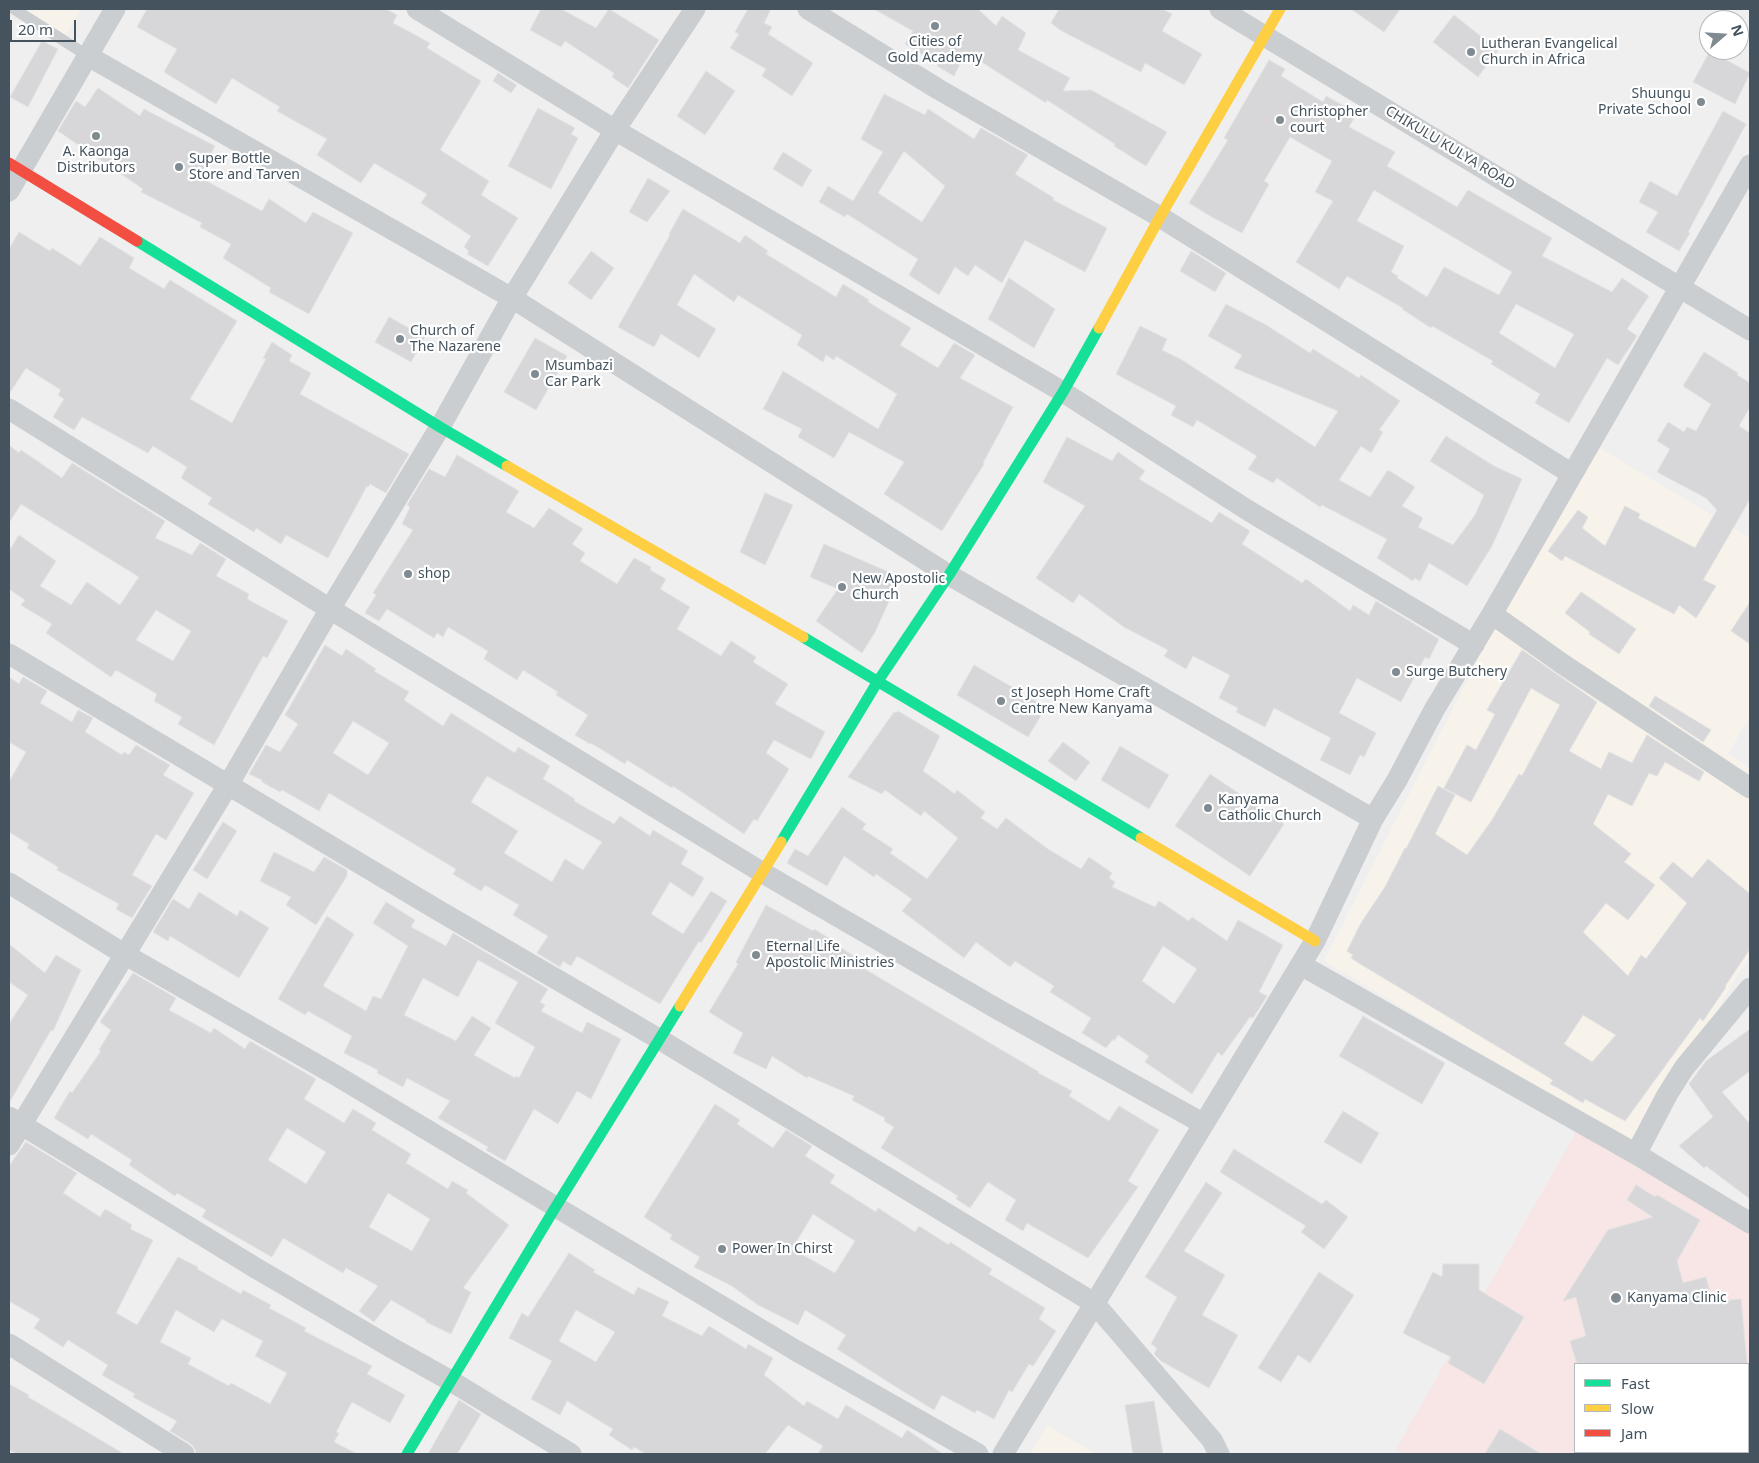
<!DOCTYPE html>
<style>
body{margin:0}
#map{position:relative;width:1759px;height:1463px;overflow:hidden;background:#f0efef;font-family:"Noto Sans",sans-serif}
canvas{display:block}
.frame{position:absolute;inset:0;border:10px solid #44535e;pointer-events:none}
.legend{position:absolute;left:1574px;top:1363px;width:175px;height:90px;box-sizing:border-box;background:#fff;border:1px solid #b4babf;margin:0;padding:6px 9px;list-style:none;font-size:15px;color:#44535e}
.legend li{display:flex;align-items:center;gap:10px;height:25px}
.legend b{width:25px;border:1px solid #b4babf}
.north{position:absolute;left:1699px;top:10px;width:50px;height:50px;box-sizing:border-box;background:#fff;border:1px solid #b4babf;border-radius:50%;rotate:71deg;font-size:14px;font-weight:700;line-height:20px;text-align:center;color:#44535e}
.north::after{content:'';display:block;margin:auto;width:18px;height:22px;background:#808a91;clip-path:polygon(50% 0,100% 100%,50% 72%,0 100%)}
.scale{position:absolute;left:10px;top:20px;width:66px;height:22px;box-sizing:border-box;border:2px solid #44535e;border-top:0;padding-left:6px;font-size:15px;line-height:18px;white-space:nowrap;color:#44535e;-webkit-text-stroke:4px #fff;paint-order:stroke}
</style>
<div id="map">
<canvas width="1759" height="1463"></canvas>
<div class="frame"></div>
<ul class="legend">
<li><b style="height:6px;background:#16e098"></b>Fast</li>
<li><b style="height:6px;background:#ffcf43"></b>Slow</li>
<li><b style="height:6px;background:#f24e42"></b>Jam</li>
</ul>
<div class="north">N</div>
<div class="scale">20 m</div>
</div>
<script>
const ctx = document.querySelector('canvas').getContext('2d');
ctx.lineJoin = 'round';
function fillPath(path, color) {
  ctx.fillStyle = color;
  ctx.fill(path, 'evenodd');
}
function poly(rows) {
  const path = new Path2D();
  for (const r of rows) {
    path.moveTo(r[0], r[1]);
    for (let i = 2; i < r.length; i += 2) path.lineTo(r[i], r[i + 1]);
  }
  return path;
}
function stroke(path, color, width, dash) {
  ctx.strokeStyle = color;
  ctx.lineWidth = width;
  ctx.lineCap = dash ? 'butt' : 'round';
  ctx.setLineDash(dash || []);
  ctx.stroke(path);
}
function drawText(font, color, halo, rows, align = 'center') {
  ctx.font = font + ' "Noto Sans",sans-serif';
  ctx.lineWidth = 4.5;
  ctx.setLineDash([]);
  ctx.textBaseline = 'middle';
  ctx.strokeStyle = halo;
  ctx.fillStyle = color;
  for (const [text, x, y, turn = 0] of rows) {
    ctx.save();
    ctx.translate(x, y);
    ctx.rotate((+turn || 0) * Math.PI / 180);
    ctx.textAlign = isNaN(turn) ? turn : align;
    if (halo) ctx.strokeText(text, 0, 0);
    ctx.fillText(text, 0, 0);
    ctx.restore();
  }
}
const commercial = poly([
 [9,9,81,9,61,42,9,13],
 [1589,442,1750,538,1750,717,1728,753,1750,769,1750,955,1635,1145,1324,961],
 [1047,1426,1096,1454,1030,1454]
]);
const medical = poly([
 [1577,1131,1750,1231,1750,1454,1405,1454,1396,1449],
 [1575,1364,1748,1364,1748,1452,1575,1452]
]);
const building = poly([
 [147,9,386,9,397,15,393,23,430,43,427,48,481,81,440,150,489,181,481,195,518,218,488,266,467,254,469,251,464,247,471,236,421,203,427,194,374,163,361,183,317,155,327,139,277,111,280,107,232,78,216,104,164,72,177,49,137,27,147,9],
 [541,9,561,9,596,28,609,9,659,40,628,88,612,77,614,73,565,41,561,47,530,30,541,9],
 [748,9,771,9,764,23,772,27,768,34,813,63,792,96,762,76,766,69,730,48,739,34,735,32,748,9],
 [874,9,978,9,996,26,1002,16,1026,33,1018,50,1070,78,1063,91,1091,90,1167,132,1146,166,1114,146,1115,144,1047,100,1046,103,966,52,954,76,937,66,938,64,905,44,913,31,874,9],
 [1059,9,1162,9,1172,14,1162,31,1202,54,1184,85,1145,63,1141,72,1060,30,1051,23,1059,9],
 [1351,9,1400,9,1384,32,1351,9],
 [1454,15,1498,50,1478,77,1433,42,1454,15],
 [42,41,58,49,28,107,10,97,42,41],
 [1710,51,1750,73,1735,104,1693,82,1710,51],
 [1269,60,1285,69,1281,76,1323,102,1326,96,1357,113,1349,127,1395,152,1387,166,1457,207,1468,190,1552,238,1542,256,1612,292,1622,278,1649,296,1627,329,1637,336,1618,365,1607,358,1569,423,1535,403,1540,394,1491,364,1493,361,1432,326,1431,328,1402,309,1403,308,1347,276,1339,289,1296,262,1333,201,1315,192,1332,161,1290,137,1264,181,1269,184,1242,233,1210,216,1189,203,1228,140,1224,138,1269,60],
 [1374,190,1512,272,1499,295,1444,267,1427,297,1397,278,1398,276,1391,272,1404,246,1357,221,1374,190],
 [1516,304,1574,334,1555,368,1499,333,1516,304],
 [706,71,735,91,705,135,677,116,706,71],
 [498,73,517,85,511,93,493,81,498,73],
 [98,88,140,116,144,109,215,146,199,177,262,211,269,199,306,223,313,212,353,233,309,314,269,292,271,288,223,258,231,244,200,227,202,223,141,192,143,189,58,131,76,101,85,107,98,88],
 [884,94,925,115,928,109,974,139,981,128,1028,155,1015,174,1054,198,1053,200,1107,228,1085,272,1025,240,1002,283,975,265,968,276,955,267,939,295,909,275,918,259,847,214,845,217,819,202,828,186,853,201,883,152,861,139,884,94],
 [904,151,945,186,922,222,878,193,904,151],
 [538,108,575,128,571,134,578,138,551,189,508,166,538,108],
 [1723,111,1746,124,1688,232,1690,233,1679,251,1646,232,1658,212,1639,202,1650,181,1677,196,1723,111],
 [783,152,812,170,802,187,773,169,783,152],
 [648,178,670,191,647,222,629,212,648,178],
 [683,209,740,243,745,235,768,251,766,254,836,297,843,284,869,300,868,302,911,328,900,345,938,368,954,343,975,355,960,378,1013,407,983,463,984,464,942,531,884,494,904,462,849,432,834,458,798,437,802,429,763,409,783,371,878,429,897,394,836,356,834,360,826,355,823,362,797,345,802,335,738,295,734,302,694,274,677,305,716,329,699,358,661,334,654,347,618,327,670,235,669,234,683,209],
 [19,232,50,251,52,248,80,266,100,237,134,258,129,268,164,289,170,280,237,321,190,399,232,423,266,359,263,358,272,342,292,355,289,361,311,373,300,394,409,454,386,493,370,484,368,487,367,486,328,558,286,535,281,544,256,528,254,532,208,504,212,498,181,478,187,467,153,446,148,453,82,417,74,430,53,417,64,399,58,395,61,390,26,368,9,394,9,249,19,232],
 [591,251,614,268,591,300,568,283,591,251],
 [1191,251,1226,273,1215,292,1180,271,1191,251],
 [1009,278,1055,309,1034,348,988,319,1009,278],
 [1226,304,1266,325,1310,353,1313,349,1359,378,1361,375,1400,401,1379,430,1383,432,1371,453,1361,446,1339,480,1370,497,1388,470,1415,487,1402,506,1423,518,1418,527,1453,545,1475,515,1484,495,1430,461,1446,436,1494,466,1522,479,1492,546,1467,586,1429,563,1420,581,1414,578,1413,581,1377,558,1387,539,1322,505,1320,507,1277,478,1273,483,1248,469,1257,456,1197,420,1193,427,1171,415,1176,406,1116,374,1140,326,1167,339,1162,350,1182,360,1315,447,1338,411,1234,368,1242,355,1208,336,1226,304],
 [389,317,425,337,411,362,375,342,389,317],
 [535,338,567,356,536,410,504,392,535,338],
 [1704,352,1738,373,1737,375,1750,383,1750,407,1739,426,1750,433,1750,499,1703,580,1716,586,1696,618,1679,605,1674,614,1565,556,1562,561,1548,551,1578,510,1588,517,1582,528,1605,546,1625,506,1640,514,1638,518,1695,548,1717,510,1706,498,1657,472,1670,449,1657,441,1668,422,1684,432,1687,427,1696,431,1711,404,1683,386,1704,352],
 [1067,437,1112,461,1118,452,1145,471,1139,479,1212,523,1219,512,1250,531,1242,544,1302,583,1306,579,1350,611,1353,605,1369,615,1376,601,1439,639,1429,659,1425,657,1401,702,1357,678,1339,713,1376,733,1364,757,1360,755,1350,775,1320,760,1331,738,1274,708,1265,727,1236,712,1238,708,1219,698,1230,675,1193,656,1186,669,1164,656,1168,650,1124,627,1079,594,1073,603,1036,578,1085,506,1043,482,1067,437],
 [9,445,19,453,21,450,62,478,72,463,165,521,155,538,192,555,200,543,226,559,216,576,249,594,247,599,288,621,267,658,263,656,214,745,178,724,182,717,154,701,157,694,116,670,111,677,46,633,52,624,21,605,25,600,9,589,9,551,19,535,56,561,40,586,71,605,87,582,120,605,139,577,21,504,9,523,9,445],
 [156,610,191,631,173,661,136,640,156,610],
 [457,455,519,491,506,512,534,528,549,508,583,529,572,544,585,553,580,561,617,584,634,558,651,567,650,570,666,579,660,589,690,607,677,629,721,656,731,641,756,657,753,662,788,684,775,704,825,732,811,759,774,740,766,753,789,769,757,821,754,819,744,834,673,786,672,788,627,760,625,764,591,743,590,744,575,735,588,715,556,695,558,692,523,670,517,680,484,659,488,651,448,627,443,637,437,633,434,638,387,609,379,621,365,613,376,595,373,593,413,530,402,524,410,507,407,505,429,469,445,477,457,455],
 [765,493,793,505,765,565,740,552,765,493],
 [824,544,900,577,875,632,862,653,816,621,838,589,810,577,824,544],
 [1581,592,1636,629,1619,654,1589,634,1590,632,1565,613,1581,592],
 [1750,602,1750,644,1731,631,1750,602],
 [325,645,342,656,346,649,376,669,374,671,409,692,404,700,443,726,451,713,515,753,518,747,550,766,543,779,575,799,574,801,614,824,620,816,650,836,653,830,688,851,681,864,704,878,693,897,670,882,651,914,683,934,711,891,727,901,701,943,699,941,660,1004,577,956,571,966,563,961,560,967,537,953,548,936,513,915,519,905,485,885,481,891,453,874,456,869,329,793,319,811,282,790,280,792,262,782,262,780,249,774,266,745,280,752,298,724,285,715,325,645],
 [353,721,389,743,368,775,333,753,353,721],
 [487,776,602,842,583,870,565,859,552,882,504,853,518,831,471,802,487,776],
 [1522,650,1597,702,1569,751,1601,769,1609,752,1632,763,1647,735,1704,772,1699,781,1665,762,1657,776,1649,773,1632,806,1608,794,1593,824,1631,854,1624,862,1655,885,1628,920,1606,903,1583,932,1628,976,1641,955,1646,959,1687,903,1659,878,1673,862,1692,878,1708,859,1750,894,1750,949,1725,986,1726,987,1703,1021,1700,1018,1625,1121,1585,1099,1583,1103,1558,1088,1550,1084,1553,1080,1535,1069,1362,965,1351,958,1353,955,1347,951,1361,923,1385,887,1405,848,1406,849,1438,786,1455,795,1435,834,1467,855,1492,820,1519,774,1522,776,1560,705,1531,688,1471,802,1444,788,1467,745,1476,750,1495,714,1487,710,1522,650],
 [1583,1015,1616,1035,1592,1062,1564,1044,1583,1015],
 [974,665,1046,707,1028,737,957,695,974,665],
 [9,677,19,684,23,677,47,691,40,703,72,722,78,710,93,718,85,732,122,755,124,752,129,755,136,745,170,765,163,775,194,793,166,840,156,834,132,875,152,886,132,918,116,909,119,904,57,870,58,867,27,848,29,844,9,832,9,782,26,752,9,742,9,677],
 [1655,696,1711,730,1703,742,1649,706,1655,696],
 [898,711,940,736,923,771,955,794,957,790,985,812,981,818,997,829,1006,818,1048,849,1081,869,1089,857,1112,873,1109,878,1115,882,1112,887,1155,907,1159,901,1189,921,1192,917,1227,941,1238,920,1283,945,1259,992,1267,996,1253,1018,1250,1017,1222,1056,1218,1052,1192,1094,1145,1062,1149,1056,1118,1035,1114,1041,1113,1039,1106,1048,1082,1033,1091,1018,1050,992,1054,986,1015,961,1010,967,976,942,964,958,902,911,912,899,876,874,874,877,844,856,827,886,787,863,795,849,808,856,842,807,866,824,862,829,893,849,890,853,927,879,958,838,924,811,921,816,885,790,882,794,848,777,894,712,896,713,898,711],
 [1163,946,1197,969,1174,1004,1142,981,1163,946],
 [1063,742,1090,762,1076,781,1048,761,1063,742],
 [1120,746,1169,775,1149,809,1101,780,1120,746],
 [1210,774,1284,824,1250,876,1175,826,1210,774],
 [223,822,237,831,207,879,193,870,223,822],
 [274,852,314,872,324,857,347,870,347,876,316,925,286,905,291,897,260,881,274,852],
 [199,892,237,916,240,910,269,928,239,978,170,936,168,941,153,932,173,899,189,909,199,892],
 [386,902,415,920,411,927,446,946,453,933,548,989,540,1002,545,1005,541,1011,582,1033,587,1022,621,1039,591,1099,577,1091,558,1124,534,1109,505,1161,486,1150,488,1147,438,1118,450,1101,407,1078,403,1087,377,1073,378,1070,344,1053,352,1036,308,1011,305,1015,278,999,327,916,354,934,323,986,366,1011,373,996,381,999,408,946,373,923,386,902],
 [478,960,518,982,495,1023,535,1047,519,1078,516,1076,515,1078,474,1055,491,1028,472,1016,456,1041,404,1015,423,978,458,997,478,960],
 [766,905,813,931,814,929,835,942,834,943,865,964,863,968,1039,1072,1038,1073,1072,1091,1069,1096,1109,1121,1119,1106,1159,1130,1128,1181,1138,1187,1088,1258,1027,1223,1023,1231,1005,1220,1016,1200,988,1182,970,1208,956,1199,958,1196,881,1148,894,1127,884,1121,885,1118,852,1100,854,1096,808,1076,807,1078,772,1056,766,1069,733,1053,743,1033,709,1012,738,964,736,962,766,905],
 [9,944,45,973,56,955,81,970,53,1031,51,1030,9,1103,9,1024,28,995,9,982,9,944],
 [133,973,176,998,169,1010,211,1033,214,1028,245,1049,250,1041,316,1079,304,1099,344,1123,353,1109,376,1123,372,1130,411,1154,406,1163,448,1189,452,1181,468,1190,466,1193,509,1225,463,1288,471,1292,451,1334,426,1322,426,1320,391,1300,374,1322,359,1311,378,1286,346,1268,343,1273,283,1238,272,1257,202,1217,206,1210,177,1193,175,1196,129,1165,132,1160,91,1134,88,1139,54,1118,70,1091,72,1093,101,1051,99,1050,111,1030,100,1022,133,973],
 [287,1128,326,1152,306,1184,268,1160,287,1128],
 [388,1193,430,1219,412,1251,369,1227,388,1193],
 [1363,1016,1445,1063,1422,1104,1339,1056,1363,1016],
 [1750,1029,1750,1071,1722,1092,1750,1124,1750,1199,1706,1166,1704,1168,1679,1146,1713,1117,1689,1084,1706,1061,1750,1029],
 [715,1104,740,1120,737,1124,773,1148,786,1130,812,1146,805,1156,835,1175,830,1183,876,1212,878,1208,915,1232,919,1226,949,1245,950,1242,992,1269,989,1274,1045,1308,1039,1319,1056,1331,1033,1366,1029,1364,1012,1392,1009,1390,994,1419,977,1410,975,1413,942,1395,934,1410,893,1385,837,1349,846,1335,805,1310,798,1325,758,1305,732,1286,694,1267,700,1257,670,1239,672,1235,644,1217,715,1104],
 [813,1214,855,1241,835,1273,792,1249,813,1214],
 [1343,1111,1379,1133,1361,1164,1324,1142,1343,1111],
 [26,1142,77,1173,63,1193,100,1217,105,1209,132,1225,130,1229,153,1240,116,1313,137,1325,178,1257,198,1267,197,1269,241,1294,243,1290,271,1305,269,1308,306,1328,304,1331,372,1366,367,1374,405,1395,390,1423,352,1402,336,1432,339,1433,334,1442,357,1454,196,1454,195,1449,191,1444,170,1431,177,1421,133,1397,135,1394,102,1375,108,1365,68,1340,63,1347,34,1328,40,1319,9,1301,9,1166,26,1142],
 [176,1310,214,1332,222,1319,263,1341,255,1356,287,1373,270,1404,231,1383,229,1386,188,1364,191,1358,160,1342,176,1310],
 [1234,1149,1322,1204,1326,1200,1348,1217,1324,1249,1301,1232,1306,1226,1220,1172,1234,1149],
 [1206,1182,1222,1193,1184,1251,1225,1275,1202,1315,1238,1335,1209,1388,1161,1361,1154,1354,1157,1348,1151,1344,1177,1297,1145,1277,1206,1182],
 [1636,1185,1655,1197,1657,1195,1700,1220,1677,1261,1683,1283,1706,1277,1712,1302,1741,1299,1747,1364,1577,1364,1570,1341,1586,1336,1576,1297,1563,1301,1608,1230,1653,1217,1627,1200,1636,1185],
 [569,1253,595,1270,593,1272,634,1295,638,1287,669,1302,662,1316,702,1336,709,1326,746,1349,748,1344,773,1358,764,1375,804,1406,807,1401,838,1419,846,1405,902,1438,907,1430,943,1454,818,1454,823,1446,788,1425,765,1454,646,1454,634,1447,632,1450,609,1435,613,1429,567,1401,560,1415,531,1399,552,1361,509,1338,522,1313,528,1317,569,1253],
 [576,1310,615,1332,596,1362,559,1341,576,1310],
 [1443,1264,1479,1264,1479,1290,1524,1317,1484,1384,1448,1363,1451,1357,1403,1333,1433,1272,1442,1277,1443,1264],
 [1319,1272,1354,1295,1310,1363,1298,1355,1281,1382,1258,1368,1319,1272],
 [9,1384,29,1395,28,1397,124,1454,17,1454,9,1450,9,1384],
 [459,1400,481,1414,457,1454,428,1454,459,1400],
 [1154,1401,1163,1454,1133,1454,1125,1405,1154,1401],
 [1500,1429,1541,1454,1485,1454,1500,1429]
]);
const lane = poly([
 [14,9,88,56]
]);
const street = poly([
 [417,9,615,130,1063,392,1249,511,1474,645],
 [808,9,938,89,1160,217,1572,474],
 [1220,9,1750,330],
 [88,56,512,298,949,575,1373,819],
 [9,191,115,9],
 [9,409,330,609,763,873,999,1010,1204,1124],
 [1492,614,1564,665,1750,788],
 [9,654,436,909,659,1039,1094,1303,1212,1440,1219,1454],
 [9,883,124,954,337,1076,795,1350,978,1454],
 [1301,965,1636,1154,1750,1223],
 [9,1117,254,1267,392,1348,451,1381,571,1454],
 [9,1145,228,785,330,609,440,427,512,298,615,130,695,9],
 [1636,1154,1667,1095,1684,1068,1750,988],
 [9,1344,184,1454],
 [1003,1454,1315,941,1373,819,1397,780,1434,710,1492,614,1750,165]
]);
const fast = poly([
 [137,241,440,427,507,466],
 [803,637,1141,838],
 [781,842,878,681,949,575,1063,392,1099,328],
 [407,1454,555,1208,680,1006]
]);
const slow = poly([
 [1099,328,1160,217,1280,9],
 [507,466,803,637],
 [1141,838,1315,941],
 [680,1006,781,842]
]);
const jam = poly([
 [9,163,137,241]
]);
const markers = [
 [935,26,5,"#808a91"],
 [1471,52,5,"#808a91"],
 [1701,102,5,"#808a91"],
 [1280,120,5,"#808a91"],
 [96,136,5,"#808a91"],
 [179,167,5,"#808a91"],
 [400,339,5,"#808a91"],
 [535,374,5,"#808a91"],
 [408,574,5,"#808a91"],
 [842,587,5,"#808a91"],
 [1396,672,5,"#808a91"],
 [1001,701,5,"#808a91"],
 [1208,808,5,"#808a91"],
 [756,955,5,"#808a91"],
 [722,1249,5,"#808a91"],
 [1616,1298,6,"#808a91"]
];
const poiNames = [
 ["Cities of",935,42,"center"],
 ["Gold Academy",935,58,"center"],
 ["Lutheran Evangelical",1481,44],
 ["Church in Africa",1481,60],
 ["Shuungu",1691,94,"right"],
 ["Private School",1691,110,"right"],
 ["Christopher",1290,112],
 ["court",1290,128],
 ["A. Kaonga",96,152,"center"],
 ["Distributors",96,168,"center"],
 ["Super Bottle",189,159],
 ["Store and Tarven",189,175],
 ["Church of",410,331],
 ["The Nazarene",410,347],
 ["Msumbazi",545,366],
 ["Car Park",545,382],
 ["shop",418,574],
 ["New Apostolic",852,579],
 ["Church",852,595],
 ["Surge Butchery",1406,672],
 ["st Joseph Home Craft",1011,693],
 ["Centre New Kanyama",1011,709],
 ["Kanyama",1218,800],
 ["Catholic Church",1218,816],
 ["Eternal Life",766,947],
 ["Apostolic Ministries",766,963],
 ["Power In Chirst",732,1249],
 ["Kanyama Clinic",1627,1298]
];
const streetNames = [
 ["CHIKULU KULYA ROAD",1450,148,31]
];
fillPath(commercial, '#f8f3ea');
fillPath(medical, '#f8e5e5');
fillPath(building, '#d7d7d9');
stroke(building, '#e1e1e2', 1);
stroke(lane, '#cbced0', 11);
stroke(street, '#cbced0', 21);
stroke(fast, '#16e098', 11);
stroke(slow, '#ffcf43', 11);
stroke(jam, '#f24e42', 11);
for (const [x, y, r, color] of markers) {
  const dot = new Path2D();
  dot.arc(x, y, r, 0, 2 * Math.PI);
  ctx.fillStyle = color;
  ctx.fill(dot);
  stroke(dot, '#fff', 2);
}
drawText('14px', '#44535e', '#fff', poiNames, 'left');
drawText('14px', '#44535e', '#fff', streetNames);
</script>
